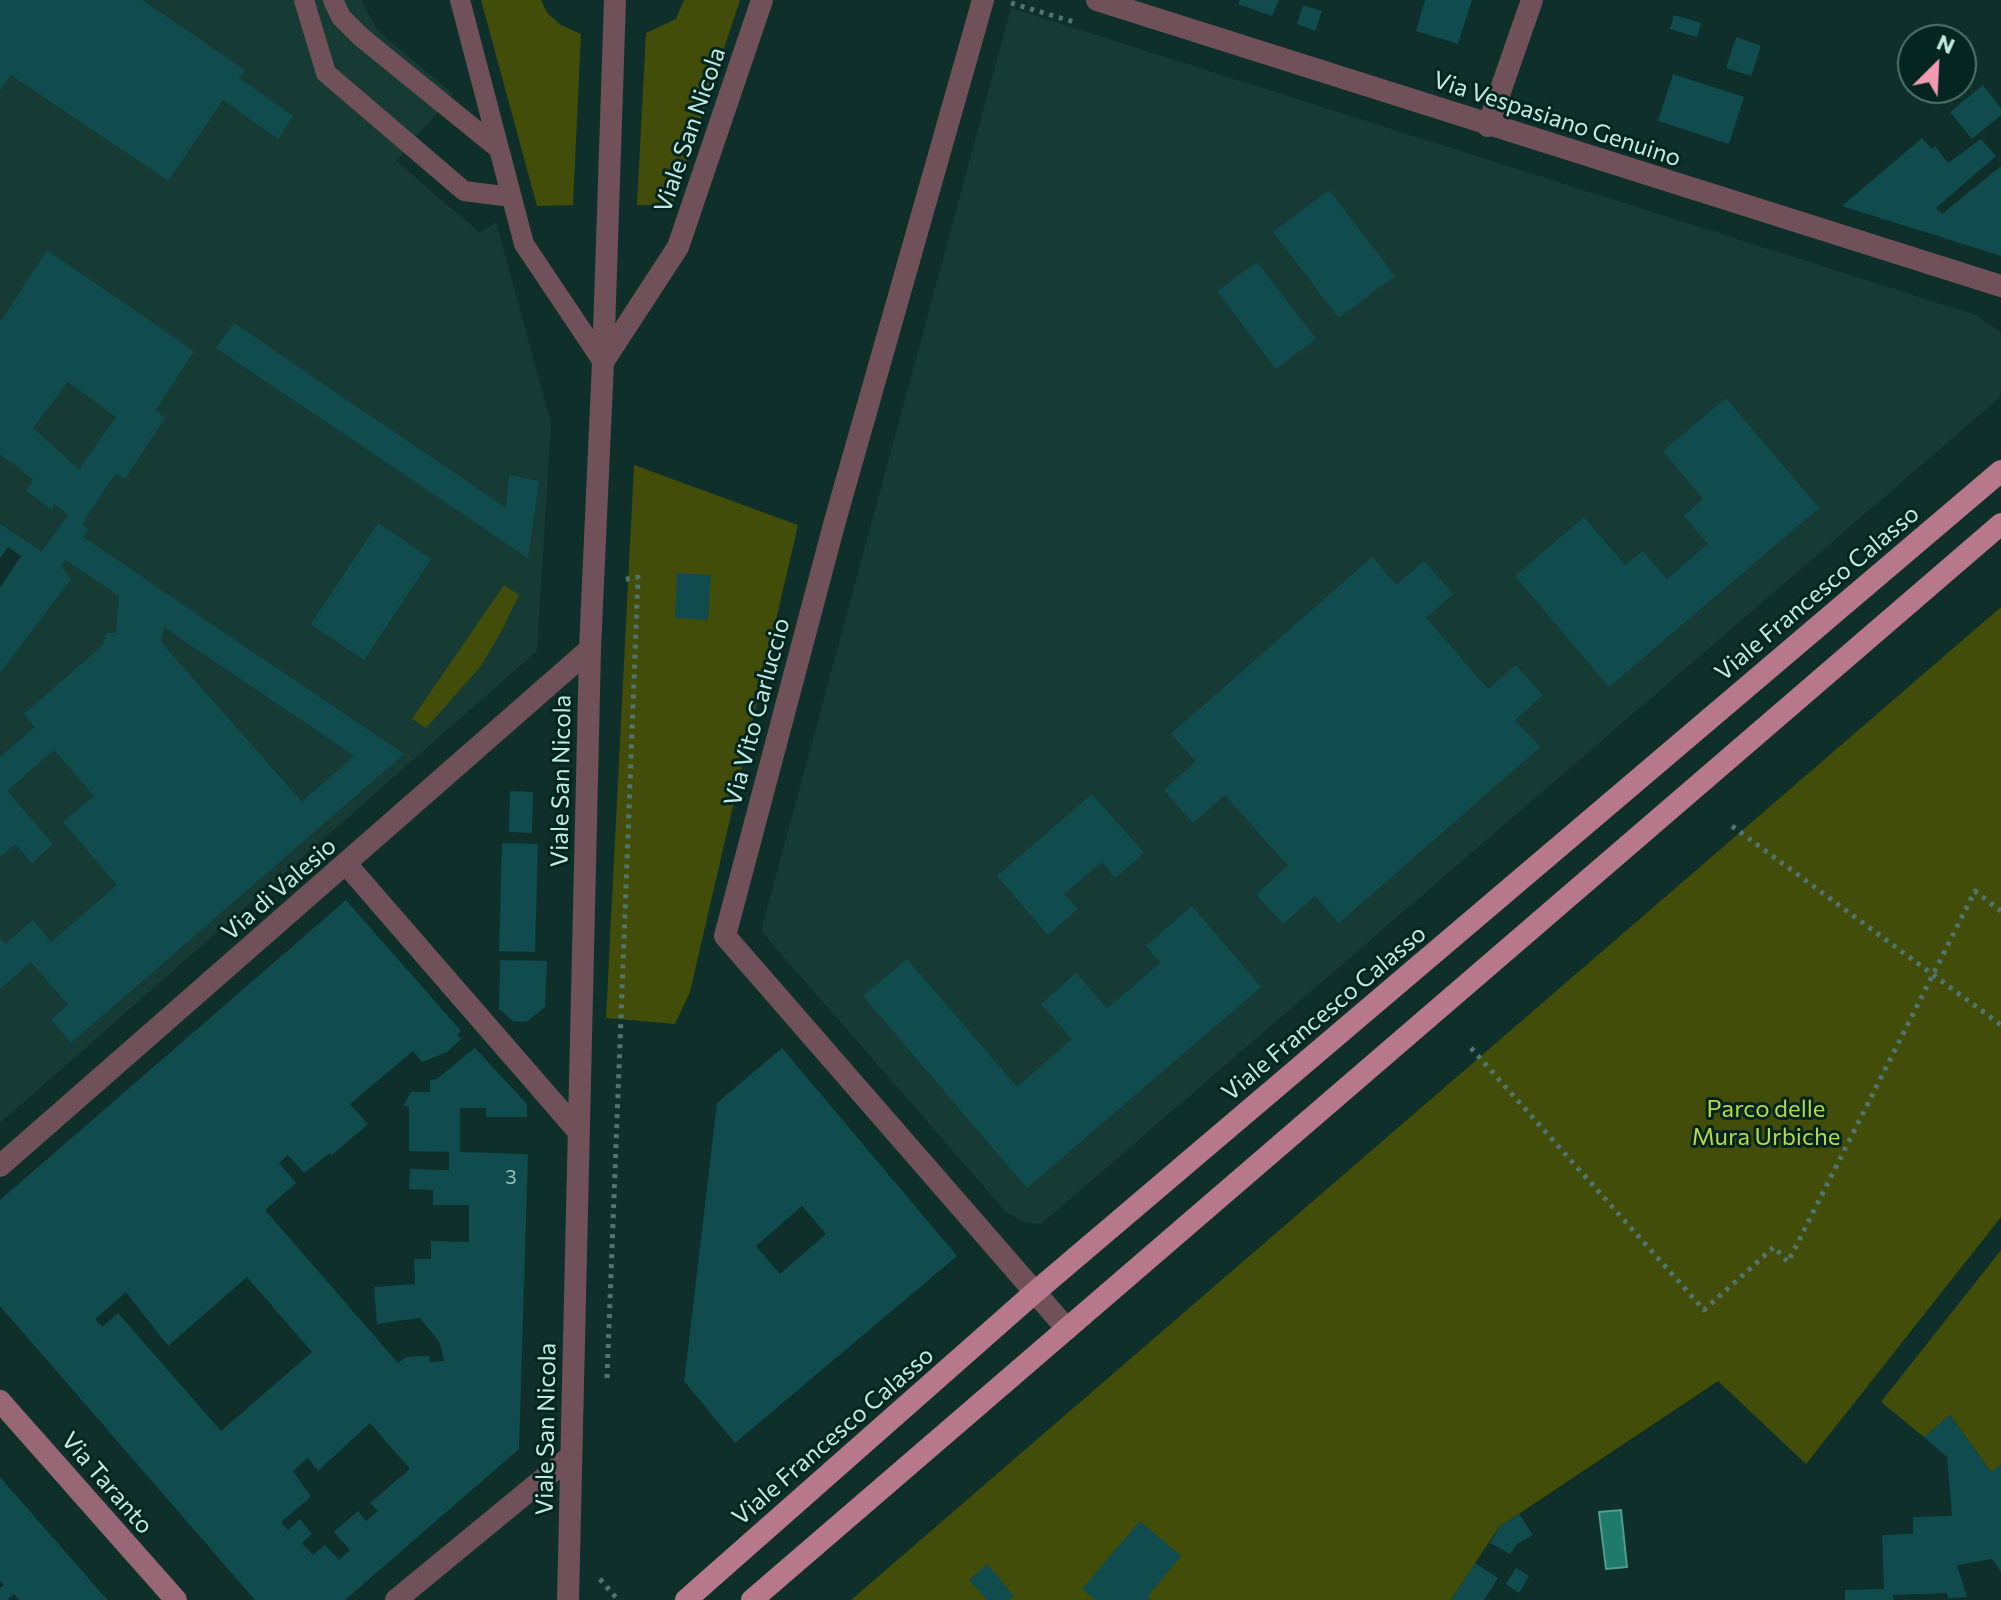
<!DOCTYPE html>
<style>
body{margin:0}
#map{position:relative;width:2001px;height:1600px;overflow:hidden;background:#0f2f2a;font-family:Commissioner,sans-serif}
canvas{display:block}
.north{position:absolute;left:1897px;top:24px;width:80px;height:80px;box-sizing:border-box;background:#052520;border:2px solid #4f756e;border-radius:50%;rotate:24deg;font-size:22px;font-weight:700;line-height:32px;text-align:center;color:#bfece2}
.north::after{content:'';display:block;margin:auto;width:28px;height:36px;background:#f19ab4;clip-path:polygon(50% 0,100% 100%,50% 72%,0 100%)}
</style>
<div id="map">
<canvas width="2001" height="1600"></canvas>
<div class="north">N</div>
</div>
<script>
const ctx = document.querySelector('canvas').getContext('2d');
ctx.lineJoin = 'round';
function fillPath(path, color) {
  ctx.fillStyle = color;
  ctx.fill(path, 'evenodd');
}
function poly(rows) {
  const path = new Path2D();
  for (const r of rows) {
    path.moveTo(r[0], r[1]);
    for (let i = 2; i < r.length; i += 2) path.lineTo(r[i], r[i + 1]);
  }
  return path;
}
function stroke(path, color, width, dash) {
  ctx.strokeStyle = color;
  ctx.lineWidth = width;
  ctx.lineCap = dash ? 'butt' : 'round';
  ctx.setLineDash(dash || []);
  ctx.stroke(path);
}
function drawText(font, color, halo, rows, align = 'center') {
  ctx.font = font + ' Commissioner,sans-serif';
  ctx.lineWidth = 6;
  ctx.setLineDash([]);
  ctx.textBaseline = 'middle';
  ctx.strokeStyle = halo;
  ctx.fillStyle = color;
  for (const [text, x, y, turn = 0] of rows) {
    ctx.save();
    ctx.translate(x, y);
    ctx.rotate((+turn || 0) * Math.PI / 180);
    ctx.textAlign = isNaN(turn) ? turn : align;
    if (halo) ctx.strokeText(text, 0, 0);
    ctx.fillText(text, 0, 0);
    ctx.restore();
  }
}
const built = poly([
 [0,0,361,0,377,30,453,94,396,161,480,233,496,222,551,423,537,651,0,1123,0,628,52,558,0,524],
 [1011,8,1976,315,2001,332,2001,394,1998,399,1041,1224,1025,1223,1006,1212,761,931]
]);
const green = poly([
 [481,0,541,0,548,14,561,25,581,34,573,205,537,206],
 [684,0,740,0,672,206,637,205,646,33,676,19],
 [634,465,798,525,690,992,675,1024,606,1018],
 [504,585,519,595,502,630,481,666,426,728,412,719],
 [2001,607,2001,1217,1806,1464,1718,1381,1499,1527,1451,1600,851,1600],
 [2001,1250,2001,1464,1991,1472,1950,1415,1924,1437,1881,1402]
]);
const water = poly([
 [1621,1510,1627,1567,1606,1569,1599,1512,1621,1510]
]);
const building = poly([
 [0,0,142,0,245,70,239,78,293,116,278,139,223,100,168,181,11,75,0,91],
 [1240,0,1279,0,1272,16,1238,4],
 [1425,0,1472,0,1458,44,1416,31],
 [1303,5,1322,11,1315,31,1297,24],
 [1674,15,1701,23,1697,37,1670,29],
 [1736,37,1761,46,1751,76,1726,68],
 [1673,74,1744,97,1729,144,1658,121],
 [1983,85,2001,108,2001,115,1972,139,1950,112],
 [1922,138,1932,149,1935,146,1948,163,1981,139,1996,156,1936,208,1942,214,2001,166,2001,256,1842,206],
 [1329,190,1395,276,1339,318,1273,232],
 [47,250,194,351,156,410,165,418,125,479,115,474,82,524,88,529,83,537,404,754,71,1043,51,1019,68,1005,31,962,0,989,0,938,5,944,33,920,51,942,117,885,63,822,94,796,54,750,7,791,53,844,32,863,15,844,0,857,0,757,35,727,24,714,103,645,107,633,116,633,119,596,65,560,61,566,71,579,0,673,0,588,21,556,8,547,0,558,0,524,42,551,68,515,54,504,52,510,26,491,34,480,0,454,0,323],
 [68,382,116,417,79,469,33,428],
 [164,627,354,756,302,802,161,642],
 [1257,262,1316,339,1276,369,1217,291],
 [234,323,506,508,509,475,539,481,528,558,216,348],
 [1726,398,1819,508,1609,687,1515,576,1584,517,1625,565,1643,551,1667,579,1708,544,1684,516,1703,499,1663,451],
 [378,523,431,559,364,660,311,624],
 [1372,557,1396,585,1424,561,1453,594,1426,618,1488,689,1516,665,1543,695,1515,720,1540,747,1339,923,1315,896,1283,924,1256,894,1288,866,1225,795,1193,823,1164,790,1196,761,1171,734],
 [677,573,711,575,708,620,675,618],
 [510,791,533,792,532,833,509,832],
 [1092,794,1144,853,1115,878,1102,862,1064,894,1078,909,1048,935,997,876],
 [502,843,538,844,535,952,499,951],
 [346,900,461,1031,457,1035,461,1039,447,1052,422,1062,413,1051,350,1104,368,1124,332,1155,330,1153,304,1173,288,1155,279,1163,296,1183,265,1210,398,1363,406,1357,429,1356,430,1362,444,1361,440,1343,420,1318,377,1324,374,1287,415,1284,414,1259,431,1259,431,1241,469,1242,469,1205,433,1205,433,1190,409,1189,410,1169,449,1170,449,1152,409,1151,409,1106,403,1106,411,1092,430,1092,430,1080,437,1079,475,1048,527,1104,527,1117,486,1117,486,1108,460,1108,460,1152,528,1154,519,1449,345,1600,255,1600,0,1306,0,1200],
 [247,1277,312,1352,221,1431,118,1313,102,1327,95,1319,126,1292,168,1346],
 [370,1423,410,1469,370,1503,378,1511,366,1521,358,1511,334,1532,350,1550,339,1560,325,1545,313,1555,302,1543,312,1534,300,1519,288,1530,281,1522,311,1497,293,1471,308,1458,318,1471],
 [1192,906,1261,987,1027,1188,863,996,907,959,1017,1087,1072,1039,1041,1004,1076,973,1107,1009,1160,963,1146,946],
 [500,960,547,961,545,1007,526,1022,513,1021,499,1009],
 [782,1048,957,1256,735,1443,684,1381,686,1366,717,1103],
 [802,1206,826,1234,780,1274,756,1246],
 [1950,1415,1991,1472,2001,1464,2001,1572,1992,1559,1957,1565,1967,1597,1948,1598,1947,1593,1893,1595,1894,1600,1845,1600,1845,1590,1884,1589,1882,1535,1913,1534,1913,1517,1952,1516,1947,1457,1924,1437],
 [0,1477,103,1595,108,1600,19,1600,14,1594,7,1600,0,1600,0,1588,4,1585,0,1581],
 [1519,1514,1533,1535,1517,1544,1510,1554,1490,1543,1499,1527],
 [1140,1521,1181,1556,1148,1596,1152,1600,1095,1600,1082,1589],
 [1475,1563,1498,1578,1484,1600,1451,1600],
 [987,1564,1014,1596,1009,1600,987,1600,969,1580],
 [1516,1568,1529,1576,1519,1593,1506,1584]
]);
const path = poly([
 [1011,3,1074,22],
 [1732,826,2001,1025],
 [1471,1048,1704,1310,1774,1247,1788,1262,1975,891,2001,911],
 [607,1378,638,577,622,580],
 [600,1579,618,1600]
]);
const service = poly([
 [304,0,326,73,464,191,511,197],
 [333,0,341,17,361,37,499,149],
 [460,0,524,244,603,362]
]);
const pedestrian = poly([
 [603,362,615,0]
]);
const minor = poly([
 [983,0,835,521,725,936,1067,1329],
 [1097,0,2001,286],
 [1488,126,1532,0],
 [347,865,578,1131],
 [0,1166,590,649],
 [396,1600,571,1456],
 [568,1600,590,649,603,362,678,247,762,0]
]);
const secondary = poly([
 [0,1401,176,1600]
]);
const primary = poly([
 [686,1600,1034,1293,2001,471],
 [752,1600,2001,524]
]);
const numberNames = [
 ["3",511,1177]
];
const streetNames = [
 ["Via Vespasiano Genuino",1557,119,18],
 ["Viale San Nicola",690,130,-71],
 ["Viale Francesco Calasso",1817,593,-40],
 ["Via Vito Carluccio",757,712,-75],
 ["Viale San Nicola",561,781,-89],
 ["Via di Valesio",279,889,-41],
 ["Viale Francesco Calasso",1324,1013,-40],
 ["Viale San Nicola",546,1429,-89],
 ["Viale Francesco Calasso",833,1436,-41],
 ["Via Taranto",107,1483,49]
];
const parkNames = [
 ["Parco delle",1766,1109],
 ["Mura Urbiche",1766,1137]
];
fillPath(built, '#163b35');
fillPath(green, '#414d09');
fillPath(water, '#207a6c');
stroke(water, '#509c8f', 2);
fillPath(building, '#104b4e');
stroke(path, '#50756e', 5, [4, 6]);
stroke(service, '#70515a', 20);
stroke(pedestrian, '#70515a', 22);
stroke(minor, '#70515a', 22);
stroke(secondary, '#986775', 22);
stroke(primary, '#b7788b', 22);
drawText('20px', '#93c4bd', null, numberNames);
drawText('24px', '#bfece2', '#052520', streetNames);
drawText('24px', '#bad844', '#052520', parkNames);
</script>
